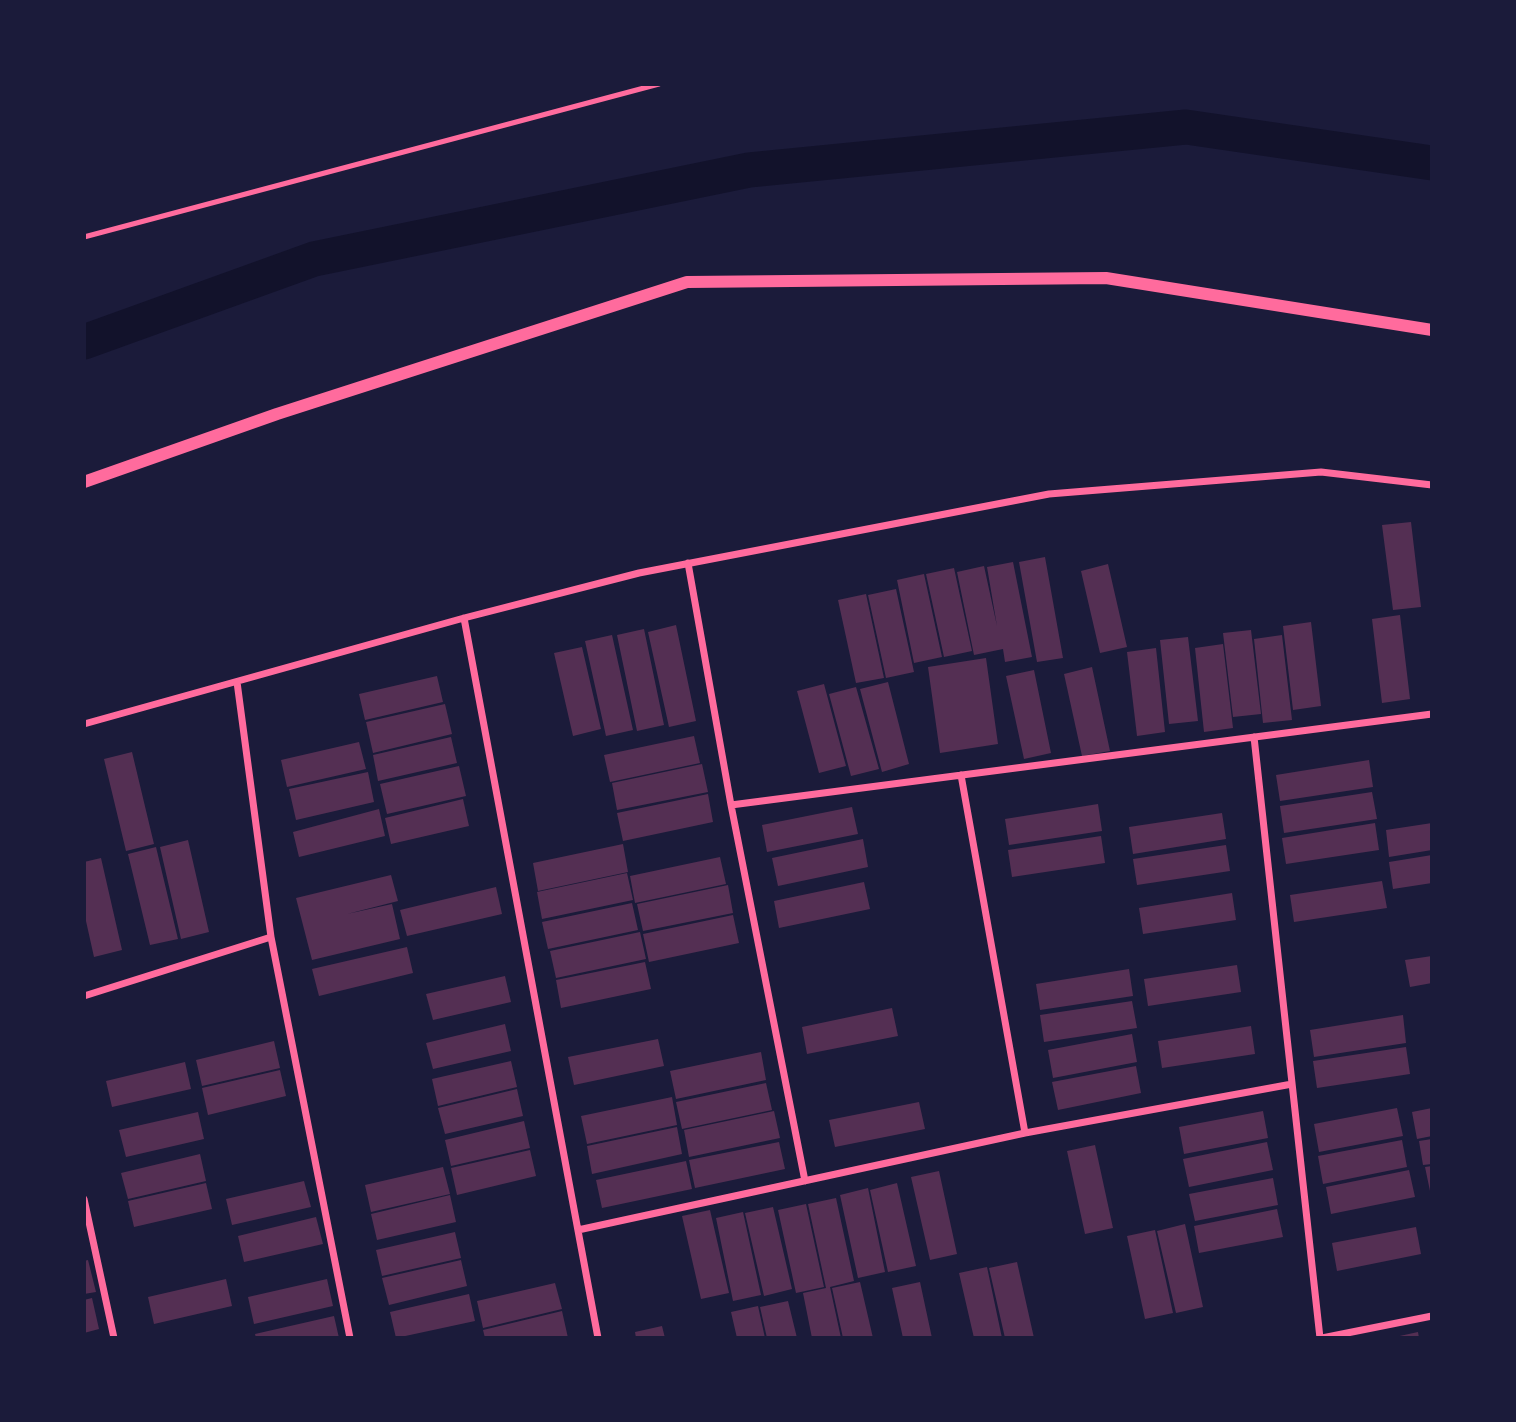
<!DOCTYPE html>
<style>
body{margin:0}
#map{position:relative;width:1516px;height:1422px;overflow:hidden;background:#1b1b3a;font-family:"DejaVu Sans",sans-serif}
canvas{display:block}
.frame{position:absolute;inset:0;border:86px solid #1b1b3a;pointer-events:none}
</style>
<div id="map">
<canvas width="1516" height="1422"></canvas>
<div class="frame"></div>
</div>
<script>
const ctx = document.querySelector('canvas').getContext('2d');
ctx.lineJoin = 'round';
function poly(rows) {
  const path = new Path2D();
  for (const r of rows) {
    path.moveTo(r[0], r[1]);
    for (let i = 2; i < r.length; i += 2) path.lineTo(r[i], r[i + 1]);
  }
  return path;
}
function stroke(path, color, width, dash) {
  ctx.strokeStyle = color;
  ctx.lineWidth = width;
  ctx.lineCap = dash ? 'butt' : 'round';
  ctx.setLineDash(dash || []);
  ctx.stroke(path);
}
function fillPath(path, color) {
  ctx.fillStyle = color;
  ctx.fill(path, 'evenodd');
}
const canal = poly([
 [84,342,314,259,749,170,1186,127,1432,163]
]);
const building = poly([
 [1411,522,1421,607,1393,610,1382,525],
 [1045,557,1063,658,1037,662,1019,562],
 [1013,562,1032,657,1005,662,1003,649,974,655,957,572,984,566,997,626,987,567],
 [1108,564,1127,647,1100,653,1081,571],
 [954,568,972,651,944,657,926,574],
 [924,574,942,657,914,663,897,580],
 [896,589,914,672,886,678,868,595],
 [866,594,884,678,856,683,838,600],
 [1400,615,1410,699,1382,703,1372,619],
 [1311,622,1321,706,1293,710,1283,626],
 [676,625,696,721,669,727,648,632],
 [644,629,664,725,637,731,617,635],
 [1251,630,1261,714,1233,717,1223,633],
 [612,635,633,730,606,736,585,641],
 [1282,635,1292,720,1263,723,1254,639],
 [1188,637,1198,721,1169,724,1160,640],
 [1223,644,1233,728,1204,732,1195,648],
 [582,647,601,729,573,736,554,653],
 [1156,648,1165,732,1137,736,1127,652],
 [986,658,998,744,940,753,928,667],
 [1092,667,1110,751,1082,756,1064,674],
 [1034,670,1051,753,1024,759,1006,676],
 [437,676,443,702,365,720,359,694],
 [888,682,909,764,882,772,860,689],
 [824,684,846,766,819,773,797,691],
 [856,687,879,769,851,776,829,694],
 [445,704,452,734,373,753,366,722],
 [694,736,700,763,610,782,604,755],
 [451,737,457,763,378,781,373,755],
 [359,742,366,769,287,787,281,760],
 [132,752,154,844,126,851,104,759],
 [1369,760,1373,787,1280,801,1276,775],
 [702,764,708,792,617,810,612,783],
 [459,766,466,796,387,814,380,784],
 [368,772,374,802,296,820,289,789],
 [1372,792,1377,819,1284,833,1280,806],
 [708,794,713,822,623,841,617,813],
 [463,799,469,826,391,844,385,818],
 [1098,804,1102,831,1009,845,1005,819],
 [852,807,858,834,767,852,762,825],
 [379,809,385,836,299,857,293,832],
 [1222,813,1226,839,1133,854,1129,827],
 [1375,823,1379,850,1286,864,1282,838],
 [1432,823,1432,850,1389,857,1386,830],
 [1101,836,1105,863,1012,877,1008,850],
 [863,839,868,867,778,886,772,858],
 [188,840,209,932,181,939,160,847],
 [623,844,628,872,538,891,533,863],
 [1226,845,1230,871,1137,885,1133,859],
 [156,847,178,939,150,945,128,854],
 [1432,855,1432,883,1393,889,1389,862],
 [720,857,726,884,635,903,630,876],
 [101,858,122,950,94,957,84,912,84,862],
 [627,873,633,900,542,919,537,892],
 [391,875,398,901,347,914,392,904,400,939,312,960,296,898],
 [1382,881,1387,908,1294,922,1290,895],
 [864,882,870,909,779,928,774,901],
 [728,885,733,913,643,931,637,904],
 [496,887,502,914,407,936,400,910],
 [1232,893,1236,920,1143,934,1139,908],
 [632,903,638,930,548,949,542,922],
 [733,915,739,943,649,962,643,934],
 [640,932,646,959,556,978,550,951],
 [407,947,413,973,319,996,312,969],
 [1432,956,1432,983,1410,987,1405,960],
 [645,962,651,989,561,1008,556,980],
 [1237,965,1241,992,1148,1006,1144,979],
 [1129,969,1133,996,1040,1010,1036,984],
 [505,976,511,1002,433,1020,426,994],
 [1132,1001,1137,1028,1044,1042,1040,1015],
 [892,1008,898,1036,807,1054,802,1027],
 [1403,1015,1406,1043,1314,1057,1310,1030],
 [505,1024,511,1051,433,1069,426,1043],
 [1251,1026,1255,1054,1162,1068,1158,1041],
 [1132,1034,1137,1062,1053,1078,1048,1050],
 [658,1039,664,1066,574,1085,568,1057],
 [274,1041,280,1068,202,1086,196,1060],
 [1406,1047,1410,1074,1317,1088,1313,1061],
 [761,1052,766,1080,676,1099,670,1071],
 [511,1061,517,1087,438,1106,432,1079],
 [185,1062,191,1089,112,1107,106,1081],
 [1136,1066,1141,1093,1058,1110,1052,1082],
 [280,1070,286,1096,208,1115,202,1088],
 [766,1083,772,1110,682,1129,676,1102],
 [517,1089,523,1116,445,1134,438,1108],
 [672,1097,677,1125,587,1144,581,1116],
 [919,1102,925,1129,835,1147,829,1120],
 [1397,1108,1403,1136,1319,1152,1314,1124],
 [1432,1108,1432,1136,1417,1139,1412,1112],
 [774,1111,780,1138,689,1157,684,1130],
 [1263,1111,1268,1138,1184,1154,1179,1127],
 [198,1112,204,1139,126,1157,119,1130],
 [524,1121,530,1148,451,1166,445,1140],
 [677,1127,682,1154,592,1174,587,1146],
 [1432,1139,1432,1164,1423,1165,1419,1141],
 [1402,1140,1407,1167,1323,1184,1318,1156],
 [779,1142,785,1169,695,1188,689,1160],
 [1267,1142,1273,1170,1189,1187,1183,1159],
 [1095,1145,1113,1228,1085,1234,1067,1151],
 [530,1150,536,1176,457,1195,451,1168],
 [200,1154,206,1181,128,1199,121,1173],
 [686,1161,692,1189,602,1208,596,1180],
 [1432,1166,1432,1190,1430,1191,1425,1167],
 [443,1167,450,1194,371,1212,365,1185],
 [1409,1170,1415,1197,1331,1214,1326,1187],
 [939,1171,957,1254,930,1260,911,1177],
 [1273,1178,1278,1205,1195,1221,1189,1194],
 [304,1181,311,1207,232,1225,226,1199],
 [206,1183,212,1209,134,1227,128,1201],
 [897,1183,916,1266,888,1272,870,1190],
 [868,1188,885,1272,858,1278,840,1195],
 [450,1195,456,1222,377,1240,371,1214],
 [836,1198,854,1281,830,1287,841,1338,812,1338,803,1293,826,1288,808,1204],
 [806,1204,824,1287,796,1293,778,1210],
 [773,1207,792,1289,764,1296,745,1213],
 [1277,1209,1283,1237,1199,1253,1194,1226],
 [710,1210,729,1293,701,1299,682,1216],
 [743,1212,761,1295,733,1301,716,1218],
 [316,1217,323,1244,244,1262,238,1236],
 [1185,1224,1203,1307,1176,1313,1157,1231],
 [1416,1227,1421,1254,1337,1271,1332,1243],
 [1155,1230,1173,1313,1145,1319,1127,1236],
 [455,1232,461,1258,382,1276,376,1250],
 [88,1260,96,1292,84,1294,84,1261],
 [461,1260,467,1286,389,1305,382,1278],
 [1017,1262,1034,1338,1005,1338,989,1268],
 [987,1267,1002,1338,974,1338,959,1273],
 [226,1279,232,1306,154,1324,148,1297],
 [327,1279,333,1306,254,1324,248,1297],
 [860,1282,873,1338,843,1338,832,1288],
 [920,1282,932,1338,903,1338,892,1288],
 [555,1283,562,1309,483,1328,477,1301],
 [469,1294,475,1321,396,1338,390,1312],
 [92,1298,99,1329,84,1333,84,1300],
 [788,1301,797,1338,767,1338,760,1307],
 [758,1306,765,1338,737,1338,731,1312],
 [562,1311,568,1338,485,1338,483,1330],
 [334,1316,339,1338,256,1338,255,1334],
 [662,1326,665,1338,636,1338,635,1332],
 [1418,1332,1419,1338,1395,1338,1395,1337]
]);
const service = poly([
 [84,237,659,84]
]);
const minor = poly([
 [688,563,731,805,805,1181],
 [464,618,598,1338],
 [237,682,271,937,350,1338],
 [84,724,464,618,639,573,1049,494,1321,472,1432,485],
 [1254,737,1320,1338],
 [961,775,1025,1133],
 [731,805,1432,714],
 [84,996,271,937],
 [84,1199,114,1338],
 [578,1230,1025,1133,1292,1084],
 [1322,1338,1432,1316]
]);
const tertiary = poly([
 [84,482,277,414,687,282,1106,278,1432,330]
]);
stroke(canal, '#12122b', 35);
fillPath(building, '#542f53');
stroke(service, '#ff6b9d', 5);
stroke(minor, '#ff6b9d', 7);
stroke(tertiary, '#ff6b9d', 12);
</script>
